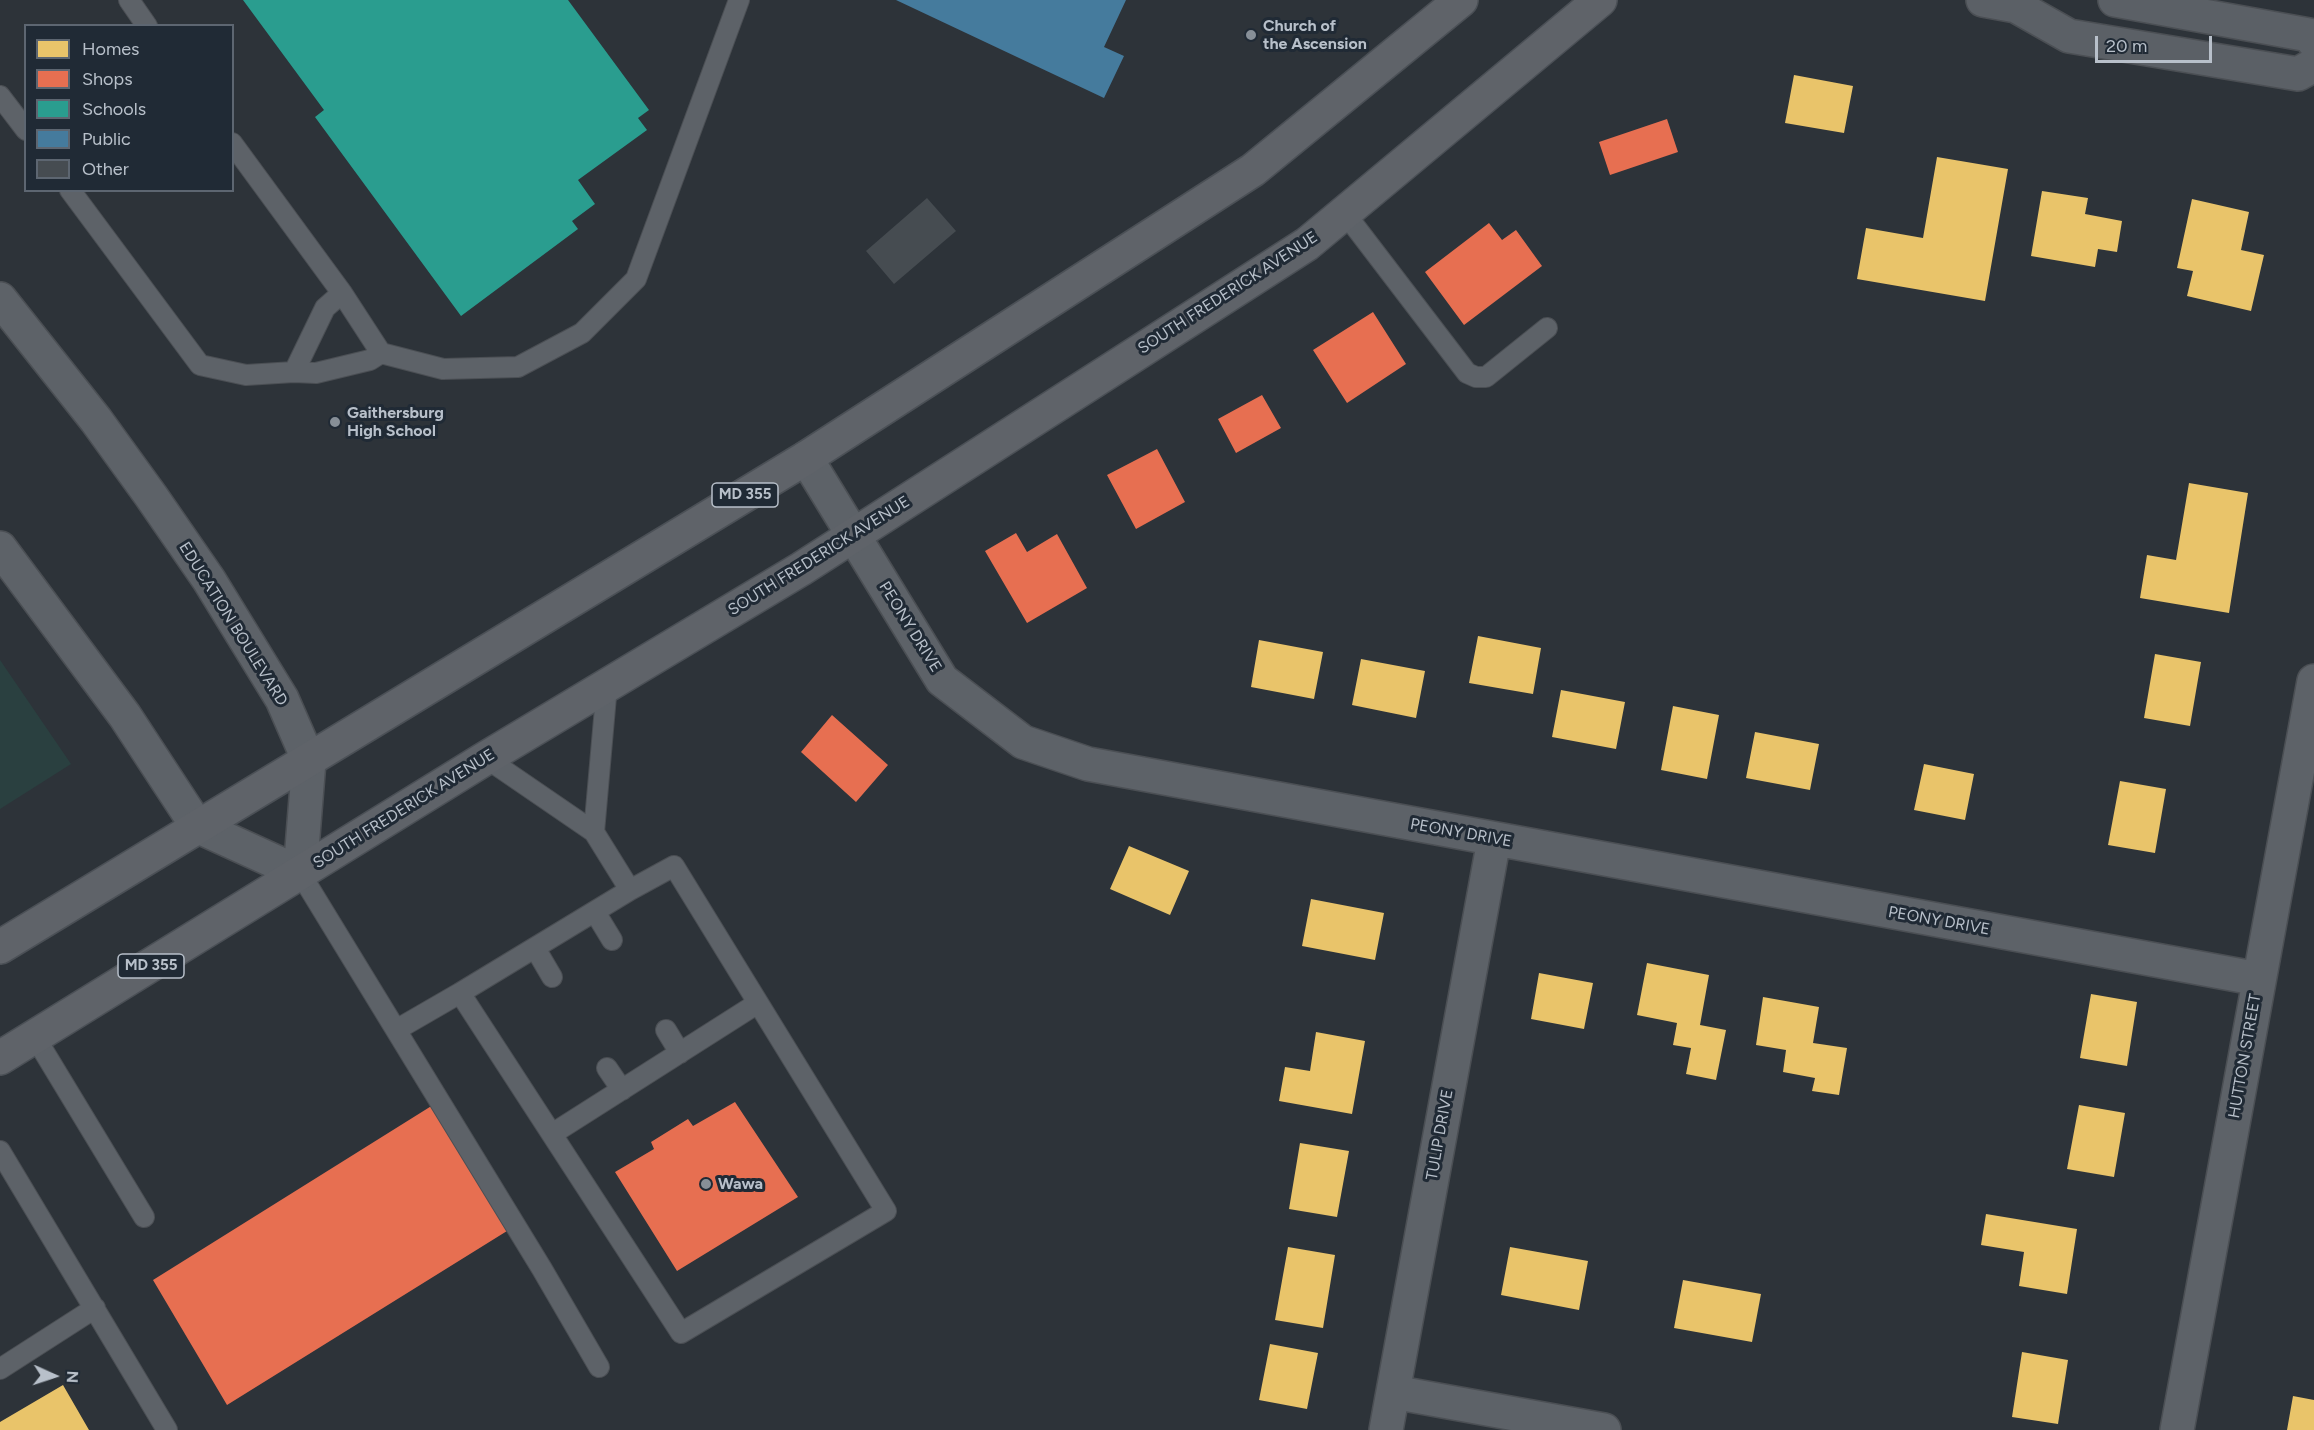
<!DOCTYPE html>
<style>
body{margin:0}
#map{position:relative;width:2314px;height:1430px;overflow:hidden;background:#2d3339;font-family:Figtree,sans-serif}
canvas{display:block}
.legend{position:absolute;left:24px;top:24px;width:210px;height:168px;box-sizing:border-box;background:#202a35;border:2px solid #5d6671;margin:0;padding:8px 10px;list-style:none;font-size:18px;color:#b8c0ca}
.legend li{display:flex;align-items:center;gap:12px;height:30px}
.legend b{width:30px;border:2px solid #5d6671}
.north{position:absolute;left:24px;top:1346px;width:60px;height:60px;-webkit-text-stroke:4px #202a35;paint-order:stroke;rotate:93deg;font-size:16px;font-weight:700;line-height:24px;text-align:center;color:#b8c0ca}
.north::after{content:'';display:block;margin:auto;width:21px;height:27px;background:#b8c0ca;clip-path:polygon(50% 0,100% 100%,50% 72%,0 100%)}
.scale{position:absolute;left:2095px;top:36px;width:117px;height:27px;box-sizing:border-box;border:3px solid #b8c0ca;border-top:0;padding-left:8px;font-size:18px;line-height:21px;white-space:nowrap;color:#b8c0ca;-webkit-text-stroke:4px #202a35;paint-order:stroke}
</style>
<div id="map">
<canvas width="2314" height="1430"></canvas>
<ul class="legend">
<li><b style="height:16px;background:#e9c46a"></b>Homes</li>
<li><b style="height:16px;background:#e76f51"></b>Shops</li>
<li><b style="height:16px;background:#2a9d8f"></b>Schools</li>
<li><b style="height:16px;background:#457b9d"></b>Public</li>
<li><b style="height:16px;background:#464c51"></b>Other</li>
</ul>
<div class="north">N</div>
<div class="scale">20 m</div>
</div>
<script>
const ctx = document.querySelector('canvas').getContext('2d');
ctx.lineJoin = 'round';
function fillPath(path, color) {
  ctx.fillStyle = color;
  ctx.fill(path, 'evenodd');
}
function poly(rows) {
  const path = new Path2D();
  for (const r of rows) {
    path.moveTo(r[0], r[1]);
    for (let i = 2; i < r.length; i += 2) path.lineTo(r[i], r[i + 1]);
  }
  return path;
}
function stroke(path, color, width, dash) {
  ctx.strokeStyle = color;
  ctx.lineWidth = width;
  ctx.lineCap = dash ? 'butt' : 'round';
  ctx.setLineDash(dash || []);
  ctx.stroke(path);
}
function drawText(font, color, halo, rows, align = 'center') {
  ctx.font = font + ' Figtree,sans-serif';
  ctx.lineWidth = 6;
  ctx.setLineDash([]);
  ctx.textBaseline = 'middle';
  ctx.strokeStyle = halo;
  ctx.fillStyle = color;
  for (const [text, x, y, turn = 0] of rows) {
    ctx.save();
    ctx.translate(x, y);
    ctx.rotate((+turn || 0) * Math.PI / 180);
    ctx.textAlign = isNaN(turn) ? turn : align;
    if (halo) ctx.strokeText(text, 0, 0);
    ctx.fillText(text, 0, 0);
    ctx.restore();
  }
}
const green = poly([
 [0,660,71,764,0,809]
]);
const homes = poly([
 [1794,75,1853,86,1844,133,1785,123],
 [1937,157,2008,169,1985,301,1857,279,1866,228,1923,238],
 [2042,191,2088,198,2085,214,2122,221,2117,252,2098,249,2095,267,2031,256],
 [2192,199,2249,212,2241,250,2264,255,2251,311,2187,296,2193,271,2177,268],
 [2189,483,2248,493,2229,613,2140,598,2147,555,2176,560],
 [1478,636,1541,648,1533,694,1469,683],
 [1259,640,1323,652,1314,699,1251,687],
 [2155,654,2201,662,2190,726,2144,718],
 [1361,659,1425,671,1416,718,1352,705],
 [1561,690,1625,702,1616,749,1552,737],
 [1673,706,1719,715,1707,779,1661,770],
 [1755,732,1819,744,1810,790,1746,778],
 [1924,764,1974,774,1965,820,1914,810],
 [2120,781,2166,789,2155,853,2108,845],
 [1129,846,1189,871,1170,915,1110,889],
 [1311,899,1384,913,1375,960,1302,946],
 [1647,963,1709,975,1700,1025,1726,1030,1716,1080,1686,1074,1691,1048,1673,1045,1677,1023,1637,1015],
 [1539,973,1593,983,1584,1029,1531,1019],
 [2091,994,2137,1002,2127,1066,2080,1058],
 [1763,997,1819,1007,1813,1043,1847,1048,1839,1095,1812,1091,1815,1078,1783,1072,1786,1050,1756,1045],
 [1316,1032,1365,1041,1352,1114,1279,1101,1285,1067,1310,1071],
 [2079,1105,2125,1113,2114,1177,2067,1169],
 [1300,1143,1349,1151,1337,1217,1289,1209],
 [1986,1214,2077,1229,2067,1294,2019,1286,2024,1252,1981,1245],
 [1288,1247,1335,1255,1323,1328,1275,1320],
 [1510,1247,1588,1261,1579,1310,1501,1295],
 [1683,1280,1761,1294,1752,1342,1674,1328],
 [1270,1344,1318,1353,1307,1409,1259,1400],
 [2022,1352,2068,1360,2058,1424,2012,1417],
 [63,1385,89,1430,0,1430,0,1422],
 [2293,1396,2314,1400,2314,1430,2287,1430]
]);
const shops = poly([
 [1667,119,1678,152,1610,175,1599,142],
 [1489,223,1502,240,1516,230,1542,266,1464,325,1425,272],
 [1373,312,1406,364,1347,403,1313,350],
 [1262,395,1281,428,1236,453,1218,419],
 [1157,449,1185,502,1136,529,1107,475],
 [1016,533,1027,552,1057,534,1087,588,1027,623,985,551],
 [832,715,888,765,856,802,801,752],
 [735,1102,798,1197,677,1271,615,1172,654,1149,651,1142,688,1119,693,1126],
 [433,1105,507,1231,227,1405,153,1280]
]);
const schools = poly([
 [243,0,568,0,649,110,638,118,647,130,578,180,595,204,572,221,578,229,461,316,315,117,324,110]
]);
const public = poly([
 [896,0,1126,0,1104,47,1124,56,1104,98]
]);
const building = poly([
 [927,198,956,231,894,284,866,251]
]);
const lane = poly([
 [129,0,147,26],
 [0,96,26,130],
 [232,143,342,293,381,353,443,369,518,367,582,333,636,279,739,0],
 [70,190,200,365,246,375,294,372,316,373,370,360,381,353],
 [1344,212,1467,373,1476,377,1486,377,1547,328],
 [294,372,325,308,342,293],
 [486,758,594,832,607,685],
 [594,832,630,890,674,866,886,1211,681,1333,460,993,630,890],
 [300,873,542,1269,599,1367],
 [595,912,612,940],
 [535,948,552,977],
 [396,1030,460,993],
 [666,1030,680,1053],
 [35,1037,144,1217],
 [607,1068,622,1090],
 [552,1134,758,1003],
 [0,1151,167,1430],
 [0,1369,95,1308]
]);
const street = poly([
 [0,299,96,420,151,496,209,580,282,699,309,761,300,873,197,826,125,716,0,548],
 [806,458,942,680,1023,742,1088,764,2259,979],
 [1393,1392,1604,1430],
 [1386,1430,1494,840],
 [2177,1430,2314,681]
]);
const secondary = poly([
 [1983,0,2016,6,2069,36,2298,74,2314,65],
 [2115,0,2309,35,2314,42]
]);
const primary = poly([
 [0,947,806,458,1253,170,1461,0],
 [0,1058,486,758,801,569,1307,244,1600,0]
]);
const markers = [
 [1251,35,6,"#878f97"],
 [335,422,6,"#878f97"],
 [706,1184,6,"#878f97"]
];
const shields = [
 [745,495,66],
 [151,966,66]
];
const shieldNames = [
 ["MD 355",745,495],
 ["MD 355",151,966]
];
const poiNames = [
 ["Church of",1263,26],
 ["the Ascension",1263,44],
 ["Gaithersburg",347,413],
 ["High School",347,431],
 ["Wawa",718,1184]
];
const streetNames = [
 ["SOUTH FREDERICK AVENUE",1228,293,-33],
 ["SOUTH FREDERICK AVENUE",819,556,-32],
 ["EDUCATION BOULEVARD",233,624,58],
 ["PEONY DRIVE",910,627,58],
 ["SOUTH FREDERICK AVENUE",404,809,-32],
 ["PEONY DRIVE",1461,833,10],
 ["PEONY DRIVE",1939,921,10],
 ["HUTTON STREET",2245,1056,-80],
 ["TULIP DRIVE",1440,1135,-80]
];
fillPath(green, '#2a4040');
fillPath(homes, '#e9c46a');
fillPath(shops, '#e76f51');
fillPath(schools, '#2a9d8f');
fillPath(public, '#457b9d');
fillPath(building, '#464c51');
stroke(lane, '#4b4f54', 22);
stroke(street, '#4b4f54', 36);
stroke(secondary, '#4b4f54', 36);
stroke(primary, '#4b5056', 36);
stroke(lane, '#5d6268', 20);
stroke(street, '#5d6268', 33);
stroke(secondary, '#5b6066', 33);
stroke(primary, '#5f6369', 33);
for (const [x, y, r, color] of markers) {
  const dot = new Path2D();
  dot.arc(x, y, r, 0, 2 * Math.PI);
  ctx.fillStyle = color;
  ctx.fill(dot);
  stroke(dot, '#202a35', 2);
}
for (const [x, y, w] of shields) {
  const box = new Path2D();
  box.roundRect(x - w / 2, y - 12, w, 24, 4.5);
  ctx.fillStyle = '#202a35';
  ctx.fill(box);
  stroke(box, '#b8c0ca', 1.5);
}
drawText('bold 15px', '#b8c0ca', null, shieldNames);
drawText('bold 16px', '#b8c0ca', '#202a35', poiNames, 'left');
drawText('16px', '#b8c0ca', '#202a35', streetNames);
</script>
